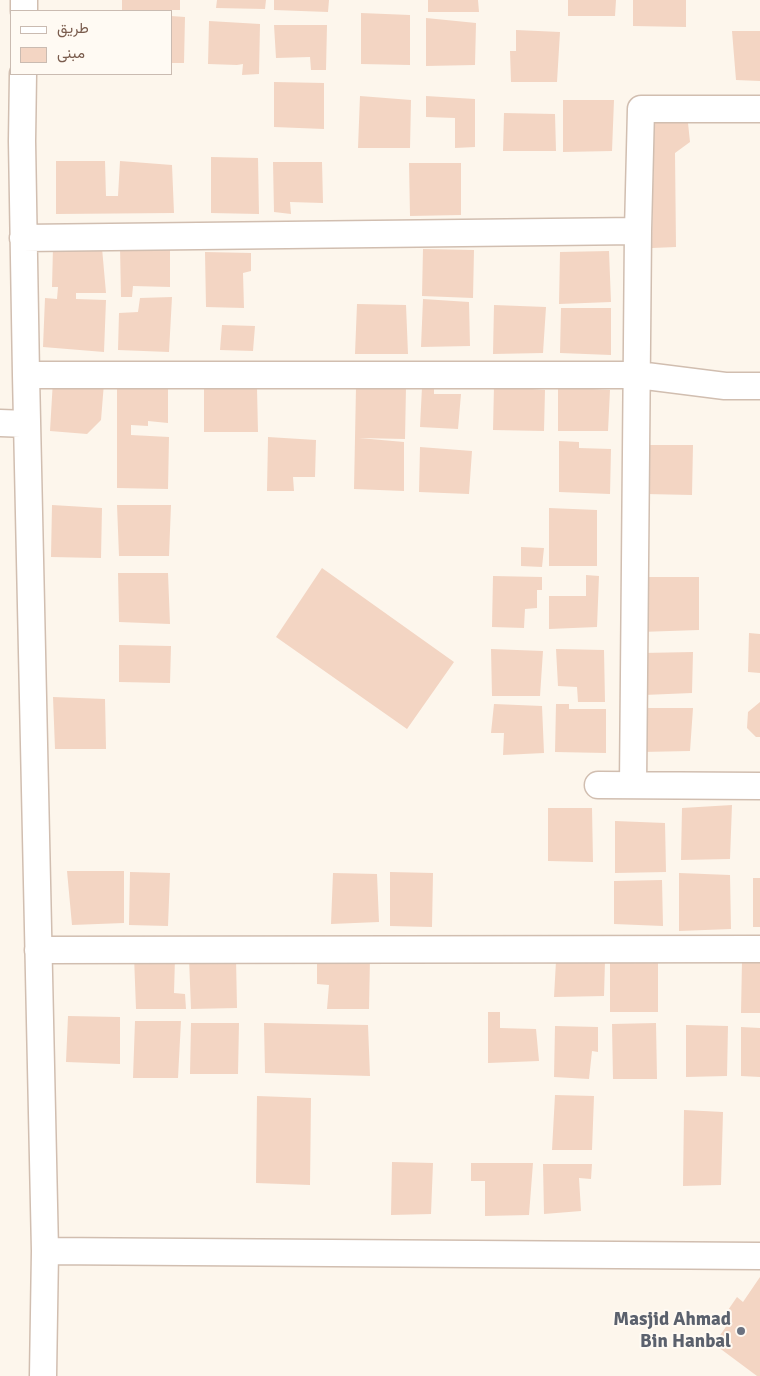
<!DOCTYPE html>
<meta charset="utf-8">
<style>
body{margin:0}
#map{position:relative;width:760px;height:1376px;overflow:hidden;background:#fdf6ec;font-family:Signika,Vazirmatn,sans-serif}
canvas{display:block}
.legend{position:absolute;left:10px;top:10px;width:162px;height:65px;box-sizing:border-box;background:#fffaf3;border:1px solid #cabbb1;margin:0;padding:6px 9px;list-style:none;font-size:15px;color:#7a5c4d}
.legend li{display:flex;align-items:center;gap:10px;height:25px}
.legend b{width:25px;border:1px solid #cabbb1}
</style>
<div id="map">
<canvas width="760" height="1376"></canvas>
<ul class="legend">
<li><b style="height:6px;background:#fff"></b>طريق</li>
<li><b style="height:14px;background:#f3d5c3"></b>مبنى</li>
</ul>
</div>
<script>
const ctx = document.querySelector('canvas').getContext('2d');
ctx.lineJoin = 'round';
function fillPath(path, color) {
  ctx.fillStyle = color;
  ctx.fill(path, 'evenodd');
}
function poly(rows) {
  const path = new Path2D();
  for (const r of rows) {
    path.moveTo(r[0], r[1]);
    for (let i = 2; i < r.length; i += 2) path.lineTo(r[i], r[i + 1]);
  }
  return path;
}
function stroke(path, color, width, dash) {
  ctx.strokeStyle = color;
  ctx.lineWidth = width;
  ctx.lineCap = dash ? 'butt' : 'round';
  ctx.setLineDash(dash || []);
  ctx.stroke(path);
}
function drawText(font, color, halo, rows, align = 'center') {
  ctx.font = font + ' Signika,sans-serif';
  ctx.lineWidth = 4;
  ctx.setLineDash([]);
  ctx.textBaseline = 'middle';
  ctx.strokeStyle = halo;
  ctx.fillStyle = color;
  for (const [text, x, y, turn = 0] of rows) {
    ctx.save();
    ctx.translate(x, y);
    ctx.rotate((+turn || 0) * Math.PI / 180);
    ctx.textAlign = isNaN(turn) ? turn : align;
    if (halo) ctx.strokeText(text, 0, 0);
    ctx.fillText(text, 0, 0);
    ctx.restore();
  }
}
const building = poly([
 [122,0,180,0,180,10,122,10],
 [217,0,266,0,265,9,216,8],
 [274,0,329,0,328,12,274,10],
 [428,0,478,0,479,12,428,12],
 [568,0,616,0,615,16,568,16],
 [633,0,686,0,686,27,633,26],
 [361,13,410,15,410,65,361,64],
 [171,16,185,17,184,63,171,63],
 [426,18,476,23,475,65,426,66],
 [209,21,260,24,259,74,242,75,243,64,237,65,208,64],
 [274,25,327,25,326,70,311,70,310,57,276,58],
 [516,30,560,32,557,82,511,82,510,51,516,51],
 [732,31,760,31,760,81,736,80],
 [274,82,324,83,324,129,274,127],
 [360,96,411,100,410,148,358,148],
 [426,96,475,99,475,147,455,148,455,118,426,117],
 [563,100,614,100,612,151,563,152],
 [504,113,555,114,556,151,503,151],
 [654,123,688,123,690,142,675,153,676,247,652,248],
 [211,157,258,158,259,214,211,213],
 [56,161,105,161,106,196,118,196,120,161,172,165,174,213,56,214],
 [273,162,322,162,323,203,290,202,291,214,274,212],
 [409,163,461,163,461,215,410,216],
 [53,247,102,248,106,293,76,293,76,299,106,300,104,352,43,347,45,298,57,299,58,287,52,287],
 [120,247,170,249,170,287,133,286,132,297,121,297],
 [423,249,474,250,473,298,422,296],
 [609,251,611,302,559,304,560,252],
 [205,252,251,253,251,271,243,273,244,308,206,307],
 [172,297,169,352,118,350,119,313,138,312,140,298],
 [423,299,469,302,470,346,421,347],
 [357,304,406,305,408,354,355,354],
 [494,305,546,307,543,353,493,354],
 [561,308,611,308,611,355,560,353],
 [222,325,255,326,253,351,220,350],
 [53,380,104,383,101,420,87,434,50,431],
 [117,384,168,385,168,423,148,421,148,426,131,425,131,435,169,437,168,489,117,488],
 [204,384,257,388,258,432,204,432],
 [494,386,545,390,544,431,493,430],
 [356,387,406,387,405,439,359,438,404,442,404,491,354,489],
 [422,387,434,388,434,394,461,394,458,429,420,427],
 [558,387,610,390,608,431,558,431],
 [268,437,316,440,315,477,293,477,294,491,267,491],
 [559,441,579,442,579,448,611,449,610,494,559,492],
 [646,445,693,445,692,495,646,494],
 [420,447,472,451,469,494,419,492],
 [52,505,102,508,101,558,51,557],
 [117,505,171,505,169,556,119,556],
 [549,508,597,510,597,566,549,566],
 [521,547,544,548,542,567,521,566],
 [322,568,454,662,407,729,276,637],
 [118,573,168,573,170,624,119,622],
 [586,575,599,576,597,627,549,629,549,596,586,596],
 [493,576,542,577,542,590,537,590,537,608,525,609,524,628,492,627],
 [640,577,699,577,699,630,640,632],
 [749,633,760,634,760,673,748,672],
 [119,645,171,646,170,683,119,682],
 [491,649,543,651,540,696,492,696],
 [556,649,604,650,605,702,578,702,577,687,558,686],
 [693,652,692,693,644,695,642,653],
 [53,697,105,699,106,749,55,749],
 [760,702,760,737,756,737,747,728,748,712],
 [494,704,542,706,544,753,503,755,504,733,491,733],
 [556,704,569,704,569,709,606,709,606,753,555,752],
 [642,708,693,708,690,751,641,752],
 [732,805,730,859,681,860,682,808],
 [548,808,592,808,593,862,548,861],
 [615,821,665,823,666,872,615,873],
 [67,871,124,871,124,923,72,925],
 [130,872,170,873,168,926,129,925],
 [390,872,433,873,432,927,390,926],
 [333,873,377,874,379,922,331,924],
 [679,873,730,875,731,929,679,931],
 [753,878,760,878,760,927,753,927],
 [662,880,663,926,614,924,614,881],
 [134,956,175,958,174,993,185,994,186,1009,136,1009],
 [189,958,236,958,237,1008,191,1009],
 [317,958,370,958,369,1009,327,1009,329,985,317,984],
 [556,961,605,961,604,996,554,997],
 [610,961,658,962,658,1012,610,1012],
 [742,961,760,961,760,1013,741,1013],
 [488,1012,500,1012,500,1028,536,1029,539,1061,488,1063],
 [68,1016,120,1017,120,1064,66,1062],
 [135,1021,181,1021,178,1078,133,1078],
 [191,1023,239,1023,238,1074,190,1074],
 [264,1023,368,1025,370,1076,265,1073],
 [656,1023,657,1079,613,1079,612,1024],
 [686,1025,728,1026,727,1076,686,1077],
 [555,1026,598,1027,598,1052,592,1051,589,1079,554,1077],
 [741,1027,760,1028,760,1077,741,1076],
 [555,1095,594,1096,592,1150,552,1150],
 [257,1096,311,1098,310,1185,256,1183],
 [684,1110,723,1112,721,1185,683,1186],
 [392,1162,433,1163,431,1214,391,1215],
 [471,1163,533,1163,529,1215,485,1216,485,1181,471,1181],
 [543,1164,592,1164,591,1179,579,1178,581,1211,544,1214],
 [760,1277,760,1376,757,1376,714,1344,732,1318,726,1313,737,1297,743,1302]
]);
const street = poly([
 [24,11,24,0],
 [23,74,22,141,26,375,45,1251,43,1376],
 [23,238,638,231],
 [26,375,638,375,725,386,760,386],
 [0,423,27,424],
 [598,785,760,786],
 [633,785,638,231,641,109,760,109],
 [38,950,760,949],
 [45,1251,760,1256]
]);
const markers = [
 [741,1331,5,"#6b7280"]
];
const worshipNames = [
 ["Masjid Ahmad",731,1320],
 ["Bin Hanbal",731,1342]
];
fillPath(building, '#f3d5c3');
stroke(street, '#d1beb0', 29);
stroke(street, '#fff', 26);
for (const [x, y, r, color] of markers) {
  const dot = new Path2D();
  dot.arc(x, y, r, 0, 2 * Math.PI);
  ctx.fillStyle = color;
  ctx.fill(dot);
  stroke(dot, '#fffaf3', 2);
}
drawText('bold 19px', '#5b616d', '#fffaf3', worshipNames, 'right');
</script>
